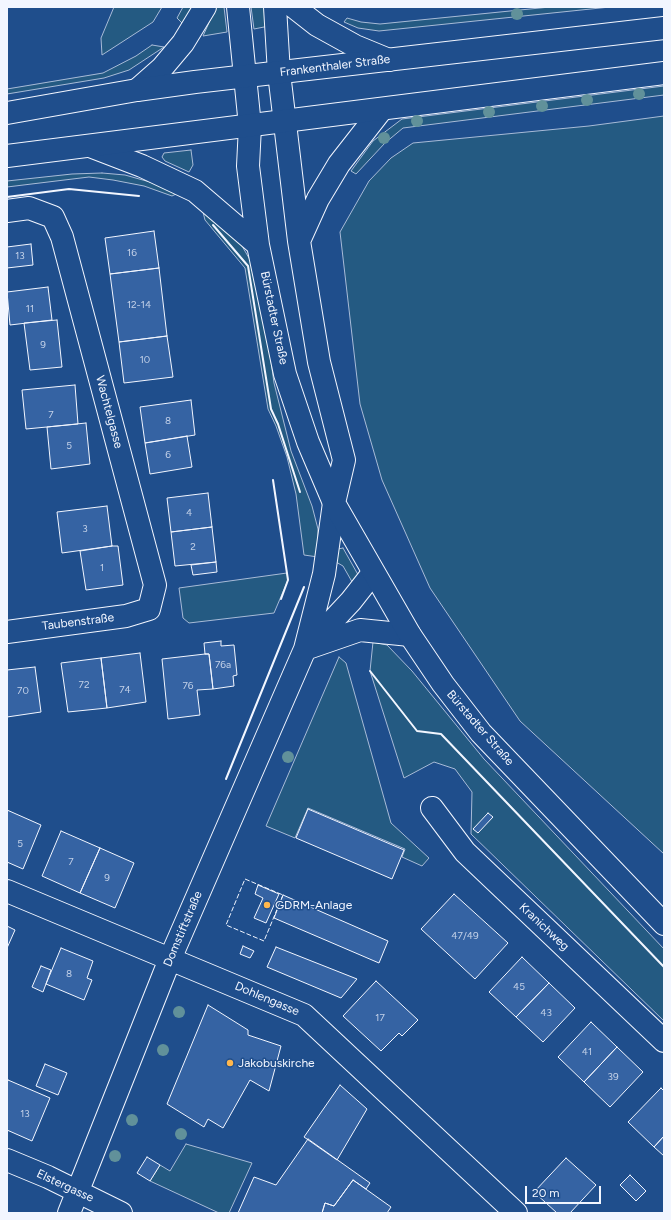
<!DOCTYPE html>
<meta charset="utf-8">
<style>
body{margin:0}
#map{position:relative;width:671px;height:1220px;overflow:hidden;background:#1f4e8c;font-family:Figtree,sans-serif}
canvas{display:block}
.frame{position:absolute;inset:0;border:8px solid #f2f6ff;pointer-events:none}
.scale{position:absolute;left:525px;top:1186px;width:76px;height:18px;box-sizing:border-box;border:2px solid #f2f6ff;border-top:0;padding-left:5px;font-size:12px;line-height:14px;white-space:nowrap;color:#f2f6ff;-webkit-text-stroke:3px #1f4e8c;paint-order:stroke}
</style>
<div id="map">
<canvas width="671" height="1220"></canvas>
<div class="frame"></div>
<div class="scale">20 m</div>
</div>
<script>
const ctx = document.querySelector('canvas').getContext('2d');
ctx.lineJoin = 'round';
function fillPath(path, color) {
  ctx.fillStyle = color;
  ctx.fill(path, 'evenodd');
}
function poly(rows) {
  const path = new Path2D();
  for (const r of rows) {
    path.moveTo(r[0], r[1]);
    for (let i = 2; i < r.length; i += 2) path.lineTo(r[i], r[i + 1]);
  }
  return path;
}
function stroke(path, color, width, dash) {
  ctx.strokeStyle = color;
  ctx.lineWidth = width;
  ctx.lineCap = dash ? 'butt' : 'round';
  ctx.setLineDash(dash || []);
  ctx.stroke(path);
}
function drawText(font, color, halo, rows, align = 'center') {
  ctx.font = font + ' Figtree,sans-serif';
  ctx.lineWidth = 3;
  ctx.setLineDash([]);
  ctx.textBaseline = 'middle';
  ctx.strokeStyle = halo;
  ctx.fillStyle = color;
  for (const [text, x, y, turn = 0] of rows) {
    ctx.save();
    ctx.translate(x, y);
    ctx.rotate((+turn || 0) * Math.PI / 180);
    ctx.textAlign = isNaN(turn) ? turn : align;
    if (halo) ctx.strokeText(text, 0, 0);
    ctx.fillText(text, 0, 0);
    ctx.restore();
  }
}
const green = poly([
 [114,7,162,7,153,22,102,55,101,38,114,7],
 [183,7,193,7,183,24,177,18,183,7],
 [216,7,224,7,227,32,203,36,216,7],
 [251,7,267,7,269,26,254,29,251,7],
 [550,7,610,7,379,31,358,28,344,22,347,18,361,22,380,24,550,7],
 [152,45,164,47,129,70,104,78,7,94,7,89,103,73,136,56,152,45],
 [664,86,664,95,403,128,385,143,356,174,351,171,373,141,402,119,664,86],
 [664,116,664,854,520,721,430,588,382,480,360,404,340,232,369,181,391,158,413,143,589,126,664,116],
 [191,150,193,165,189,172,165,161,162,157,164,153,191,150],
 [102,173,125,175,157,184,178,193,172,196,144,186,113,180,89,177,7,187,7,181,72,174,102,173],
 [202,208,218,219,242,246,256,270,261,290,274,383,291,451,312,506,318,529,318,557,304,555,296,494,287,457,276,426,268,409,245,268,205,220,202,208],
 [343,548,361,580,355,587,343,566,336,562,338,549,343,548],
 [287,573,288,580,274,613,189,623,183,618,179,588,287,573],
 [373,642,387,645,412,671,484,759,664,949,664,1021,471,834,472,792,455,769,434,762,404,778,370,671,373,642],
 [339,657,346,663,391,823,429,858,422,866,402,857,405,849,308,808,295,838,266,826,339,657],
 [186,1144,252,1163,229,1213,219,1213,150,1181,160,1165,170,1171,186,1144]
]);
const building = poly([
 [154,231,159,268,110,274,105,238,154,231],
 [31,244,33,265,7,268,7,247,31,244],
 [159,268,167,336,119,342,110,274,159,268],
 [48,287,52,320,10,325,7,292,48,287],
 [57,320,62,367,30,370,24,323,57,320],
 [167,336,173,377,124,383,119,342,167,336],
 [75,385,78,424,26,429,22,390,75,385],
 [191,400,195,435,145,443,140,407,191,400],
 [86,423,90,464,51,469,47,427,86,423],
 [187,436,192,467,150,474,145,443,187,436],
 [208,493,212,527,171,532,167,498,208,493],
 [107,506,112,546,62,553,57,512,107,506],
 [212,527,216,562,175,566,171,532,212,527],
 [112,546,118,546,123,585,86,590,80,551,112,546],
 [216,562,217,572,193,575,191,565,216,562],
 [221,641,221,646,234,645,237,675,233,676,234,686,213,689,209,654,205,654,204,643,221,641],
 [140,653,146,702,107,708,101,658,140,653],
 [205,654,209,654,213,689,197,690,200,715,168,719,162,659,205,654],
 [101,658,107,708,68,712,61,663,101,658],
 [35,667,41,712,7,717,7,670,35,667],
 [308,809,404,850,392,879,296,838,308,809],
 [7,810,41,825,23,869,7,862,7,810],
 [488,813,493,817,478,833,473,829,488,813],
 [61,831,100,848,80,893,42,876,61,831],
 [100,848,134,863,115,908,80,893,100,848],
 [258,885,279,894,266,923,254,918,263,898,255,894,258,885],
 [454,894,508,943,475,979,421,929,454,894],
 [283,895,388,941,379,963,274,918,283,895],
 [7,926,15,930,7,948,7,926],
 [243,946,254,951,250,958,240,954,243,946],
 [276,947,357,979,341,998,267,967,276,947],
 [61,948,93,961,87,978,92,980,84,1000,46,984,61,948],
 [522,957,549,983,516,1017,489,992,522,957],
 [41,966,51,970,43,992,32,987,41,966],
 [376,981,418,1020,402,1036,399,1033,381,1051,343,1016,376,981],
 [549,983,575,1008,543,1042,516,1017,549,983],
 [208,1005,248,1030,248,1035,281,1046,269,1091,250,1080,223,1128,208,1119,204,1127,167,1104,208,1005],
 [591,1022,617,1047,584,1082,558,1057,591,1022],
 [617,1047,643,1072,610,1107,584,1082,617,1047],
 [45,1064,67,1073,58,1095,36,1086,45,1064],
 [8,1080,50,1098,32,1141,7,1130,7,1083,8,1080],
 [340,1085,367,1109,337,1160,304,1137,340,1085],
 [661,1088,664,1091,664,1136,654,1147,628,1122,661,1088],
 [664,1136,664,1156,654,1147,664,1136],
 [308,1139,370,1183,366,1189,353,1180,334,1206,325,1203,322,1213,238,1213,254,1177,276,1185,308,1139],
 [147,1157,160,1165,150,1181,137,1173,147,1157],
 [566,1158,596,1185,570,1213,557,1213,534,1192,566,1158],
 [630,1175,646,1191,636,1201,620,1185,630,1175],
 [353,1180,391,1207,387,1213,322,1213,325,1203,334,1206,353,1180]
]);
const street = poly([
 [7,211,29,208,53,217,62,237,155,585,149,609,126,616,7,632],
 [308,647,351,601,373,573],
 [305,649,360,630,410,635],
 [432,808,465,852,664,1041],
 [7,891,304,1015,516,1213],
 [7,1160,48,1177,121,1213],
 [69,1213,170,959,305,649,324,574,334,503]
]);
const secondary = poly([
 [238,7,250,126,248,166,258,245,285,374,308,442,334,503,410,635,443,684,481,733,664,924],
 [275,7,279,73,299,241,319,362,344,460,334,503],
 [294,7,317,25,355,46,389,60],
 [137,90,162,68,183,43,205,7],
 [90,146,142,166,195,191,258,245],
 [299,241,318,199,339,164,382,109]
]);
const primary = poly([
 [7,113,137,90,195,82,664,28],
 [7,156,664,73]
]);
const fence = poly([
 [245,879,283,895,264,941,226,925,245,879]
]);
const wall = poly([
 [7,197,69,189,139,196],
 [213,225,248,266,271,409,278,424,300,492],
 [273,480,288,580,281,599],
 [370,671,417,731,441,734,664,967],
 [226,779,304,587]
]);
const trees = [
 [517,14],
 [639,94],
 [587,100],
 [542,106],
 [489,112],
 [417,121],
 [384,138],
 [288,757],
 [179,1012],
 [163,1050],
 [132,1120],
 [181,1134],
 [115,1156]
];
const markers = [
 [267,905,4,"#ffb74d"],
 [230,1063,4,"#ffb74d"]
];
const numberNames = [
 ["16",132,253],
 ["13",20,256],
 ["12-14",139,305],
 ["11",30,309],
 ["9",43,345],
 ["10",145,360],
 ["7",51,415],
 ["8",168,421],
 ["5",69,446],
 ["6",168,455],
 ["4",189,513],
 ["3",85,529],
 ["2",193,547],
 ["1",102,568],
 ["76a",223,665],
 ["72",84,685],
 ["76",188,686],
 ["74",125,690],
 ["70",23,691],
 ["5",20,844],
 ["7",71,862],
 ["9",107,878],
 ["47/49",465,936],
 ["8",69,974],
 ["45",519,987],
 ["43",546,1013],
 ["17",380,1018],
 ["41",587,1052],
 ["39",613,1077],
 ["13",25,1114]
];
const streetNames = [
 ["Frankenthaler Straße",335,66,-7],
 ["Bürstadter Straße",274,318,78],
 ["Wachtelgasse",109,412,75],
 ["Taubenstraße",78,622,-7],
 ["Bürstadter Straße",480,728,49],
 ["Kranichweg",544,927,43],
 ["Domstiftstraße",183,929,-67],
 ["Dohlengasse",267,999,23],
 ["Elstergasse",65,1186,25]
];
const poiNames = [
 ["GDRM-Anlage",275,905],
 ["Jakobuskirche",238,1063]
];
fillPath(green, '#245a82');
stroke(green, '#a8bbd7', 1);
fillPath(building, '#3563a3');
stroke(building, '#f2f6ff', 1);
stroke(street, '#f2f6ff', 24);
stroke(secondary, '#f2f6ff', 24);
stroke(primary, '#f2f6ff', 24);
stroke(street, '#1f4e8c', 22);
stroke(secondary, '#1f4e8c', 22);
stroke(primary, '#1f4e8c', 22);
stroke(fence, '#f2f6ff', 1, [5, 2]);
stroke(wall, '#f2f6ff', 2);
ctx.fillStyle = '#61919a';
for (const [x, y] of trees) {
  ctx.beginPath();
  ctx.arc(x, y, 6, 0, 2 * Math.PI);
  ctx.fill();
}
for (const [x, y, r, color] of markers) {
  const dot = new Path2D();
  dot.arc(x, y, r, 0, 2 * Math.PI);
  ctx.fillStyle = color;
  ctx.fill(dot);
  stroke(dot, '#1f4e8c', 1.5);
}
drawText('10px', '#c3d1e8', null, numberNames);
drawText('12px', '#f2f6ff', '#1f4e8c', streetNames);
drawText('12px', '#f2f6ff', '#1f4e8c', poiNames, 'left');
</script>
